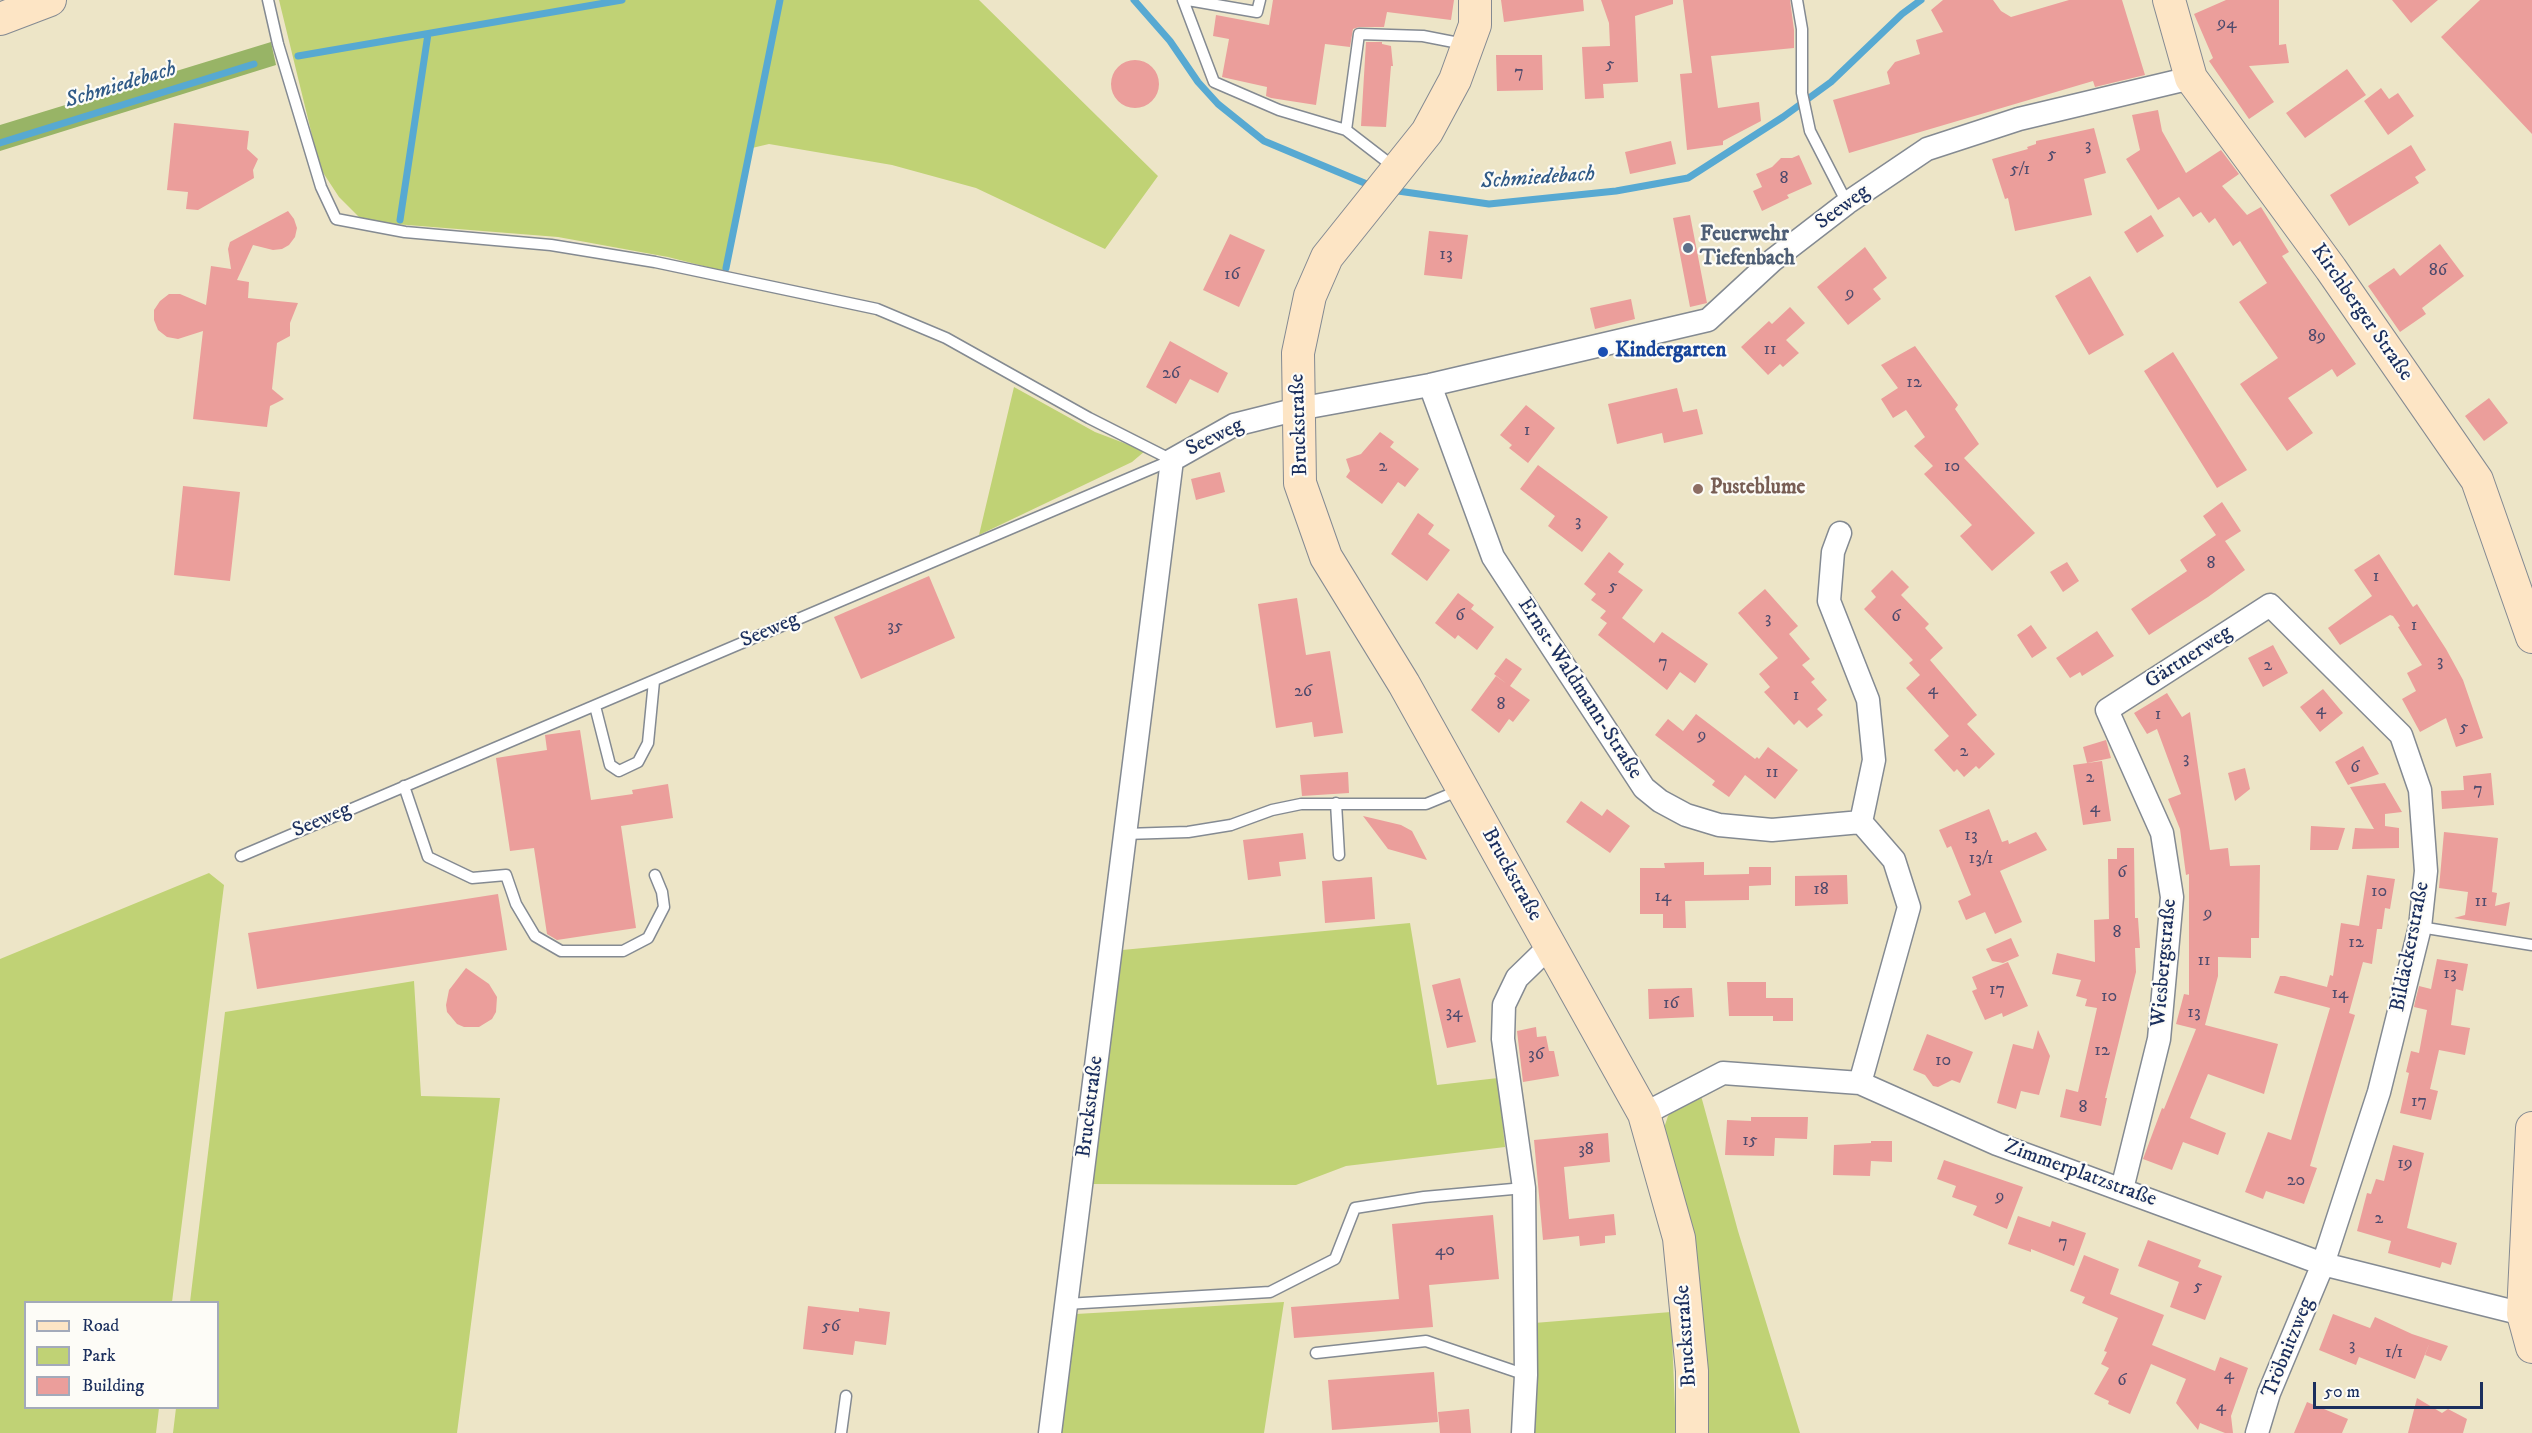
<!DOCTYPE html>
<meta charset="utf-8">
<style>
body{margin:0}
#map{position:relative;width:2532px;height:1433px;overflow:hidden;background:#ede5c7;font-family:"IM FELL DW Pica",serif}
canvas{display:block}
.legend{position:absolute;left:24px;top:1301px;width:195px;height:108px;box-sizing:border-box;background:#fdfcf7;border:2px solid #a3aaba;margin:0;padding:8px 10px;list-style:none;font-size:18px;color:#1b2f5e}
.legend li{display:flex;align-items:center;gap:12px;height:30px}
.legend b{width:30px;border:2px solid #a3aaba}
.scale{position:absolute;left:2313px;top:1382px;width:170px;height:27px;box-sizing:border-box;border:3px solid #1b2f5e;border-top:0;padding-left:8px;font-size:18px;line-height:21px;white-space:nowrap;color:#1b2f5e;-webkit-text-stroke:4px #fdfcf7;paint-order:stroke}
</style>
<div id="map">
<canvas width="2532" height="1433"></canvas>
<ul class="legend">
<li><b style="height:8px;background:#fde5c5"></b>Road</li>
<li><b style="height:16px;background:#c0d275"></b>Park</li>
<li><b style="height:16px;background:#eb9e9b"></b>Building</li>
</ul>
<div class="scale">50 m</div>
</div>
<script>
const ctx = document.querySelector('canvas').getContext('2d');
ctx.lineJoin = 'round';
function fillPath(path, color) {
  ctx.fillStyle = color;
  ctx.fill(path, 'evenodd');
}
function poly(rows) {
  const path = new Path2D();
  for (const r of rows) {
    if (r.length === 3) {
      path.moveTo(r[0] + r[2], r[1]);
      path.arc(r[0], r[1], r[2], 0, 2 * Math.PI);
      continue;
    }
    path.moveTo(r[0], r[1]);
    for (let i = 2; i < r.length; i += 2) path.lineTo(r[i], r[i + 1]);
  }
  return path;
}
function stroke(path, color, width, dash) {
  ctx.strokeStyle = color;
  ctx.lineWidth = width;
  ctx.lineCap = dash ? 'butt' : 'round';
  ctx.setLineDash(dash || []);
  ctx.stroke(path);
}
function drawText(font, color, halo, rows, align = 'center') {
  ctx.font = font + ' "IM FELL DW Pica",serif';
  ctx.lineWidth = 4.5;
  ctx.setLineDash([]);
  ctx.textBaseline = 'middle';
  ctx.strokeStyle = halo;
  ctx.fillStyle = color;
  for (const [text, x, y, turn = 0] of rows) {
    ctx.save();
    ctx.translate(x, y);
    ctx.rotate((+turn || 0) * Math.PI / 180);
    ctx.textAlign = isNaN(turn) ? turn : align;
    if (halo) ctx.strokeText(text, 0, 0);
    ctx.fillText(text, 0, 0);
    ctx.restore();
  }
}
const green = poly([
 [279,0,979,0,1158,176,1105,249,976,188,892,165,769,144,752,148,727,272,668,257,558,237,395,224,360,218,339,197,320,168],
 [1014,387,1095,432,1145,451,1132,462,979,535],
 [209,873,224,885,172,1302,26,1302,26,1408,159,1408,156,1433,0,1433,0,959],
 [1410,923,1437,1085,1498,1078,1505,1147,1346,1166,1296,1185,1091,1184,1122,950],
 [414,981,421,1096,500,1098,457,1433,173,1433,176,1408,218,1408,218,1302,190,1302,225,1012],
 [1700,1092,1738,1231,1800,1433,1700,1433,1662,1134,1668,1116,1679,1104],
 [1284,1302,1264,1433,1061,1433,1076,1314],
 [1671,1312,1676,1433,1527,1433,1534,1323]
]);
const forest = poly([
 [271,42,276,65,0,151,0,125]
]);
const stream = poly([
 [1134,0,1170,41,1198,82,1218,104,1264,141,1374,187],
 [298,56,622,0],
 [0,143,254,64],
 [1391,190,1489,204,1616,191,1688,178,1783,117,1831,82,1902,14,1921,0],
 [400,220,428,34],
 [726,268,780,0]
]);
const building = poly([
 [1273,0,1454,0,1451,20,1387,12,1384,27,1359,27,1353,29,1350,47,1325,44,1316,105,1271,98,1266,96,1267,87,1222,77,1229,39,1213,36,1216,15,1269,25],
 [1501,0,1583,0,1584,11,1504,22],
 [1601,0,1673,0,1673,4,1635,16,1638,82,1603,84,1604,98,1585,99,1582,47,1610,46,1609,23],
 [1683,0,1790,0,1794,30,1794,48,1711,56,1718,108,1759,102,1761,121,1723,141,1723,145,1687,150,1680,74,1692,73],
 [1943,0,1993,0,2001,11,2011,17,2069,0,2122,0,2145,75,2095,87,2093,81,1849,153,1833,100,1890,84,1887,72,1895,62,1920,54,1916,40,1943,32,1931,10],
 [2226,0,2279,0,2279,45,2286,44,2289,63,2249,66,2274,102,2249,119,2209,61,2213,58,2194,14],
 [2392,0,2438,0,2411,23],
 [2480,0,2532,0,2532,134,2441,37],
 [1366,42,1382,42,1382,44,1391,46,1393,66,1391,66,1386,127,1361,126],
 [1496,55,1542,55,1543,90,1497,91],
 [1135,84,24],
 [2347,69,2366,95,2305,138,2286,113],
 [2381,88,2389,99,2398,93,2414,116,2388,135,2364,101],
 [2158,110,2162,131,2186,173,2221,150,2239,174,2222,186,2247,215,2261,207,2289,252,2282,256,2356,364,2337,377,2332,369,2288,398,2313,433,2287,451,2240,384,2278,358,2239,302,2267,283,2240,241,2233,246,2215,218,2209,223,2201,212,2193,217,2179,197,2158,210,2126,159,2140,150,2132,115],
 [174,123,249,131,247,149,258,159,253,170,254,178,198,210,186,209,188,192,167,190],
 [2094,128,2106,173,2084,179,2092,215,2015,231,2008,198,2005,199,1992,159,2028,149,2027,147,2036,144,2036,141],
 [1671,141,1676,164,1630,174,1625,152],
 [2411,145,2426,170,2415,177,2419,183,2349,226,2330,195],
 [1799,155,1812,184,1787,195,1789,198,1762,211,1753,191,1762,187,1756,174,1772,167,1781,158,1792,158],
 [288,211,294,219,297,228,295,237,289,245,282,249,273,250,253,245,237,280,249,282,248,298,298,303,290,323,290,336,277,343,272,389,284,399,270,406,267,427,193,419,203,331,178,339,167,337,158,330,154,320,154,310,160,301,169,294,180,294,206,305,211,266,231,269,228,249,230,242],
 [1690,215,1707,303,1690,307,1673,218],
 [2151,215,2164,236,2137,253,2124,232],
 [1429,231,1468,235,1462,279,1424,275],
 [1230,234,1265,250,1239,307,1203,290],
 [2440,244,2464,276,2422,308,2426,314,2400,332,2368,286,2394,268,2400,276],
 [1865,247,1887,278,1873,289,1881,299,1848,325,1817,287],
 [2090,276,2124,335,2089,355,2055,296],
 [1631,299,1635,319,1595,329,1590,308],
 [1790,307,1805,323,1786,340,1799,353,1783,367,1780,364,1768,375,1741,347,1769,321,1772,324],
 [1170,341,1228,373,1218,393,1190,379,1176,404,1146,387],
 [1915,346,1958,405,1955,409,1979,444,1964,458,2035,533,1992,571,1960,536,1972,525,1924,474,1933,466,1914,446,1925,437,1906,410,1893,418,1881,399,1898,388,1881,365],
 [2173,352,2247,470,2217,488,2144,371],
 [1677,388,1683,412,1697,409,1703,434,1664,443,1662,433,1617,444,1608,404],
 [2489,398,2508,423,2484,441,2465,416],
 [1526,405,1555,428,1528,463,1509,448,1512,445,1500,435],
 [1380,432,1394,442,1390,447,1419,469,1405,487,1398,482,1382,504,1346,477,1350,471,1346,459,1361,454],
 [1538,465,1608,517,1582,552,1548,526,1555,516,1520,489],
 [1220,472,1225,492,1196,500,1191,479],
 [183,486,240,492,230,581,174,575],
 [2222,502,2241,531,2225,541,2245,570,2208,597,2149,635,2131,609,2187,571,2180,560,2216,535,2203,516],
 [1418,513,1434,525,1428,534,1450,550,1427,581,1391,554],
 [1609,552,1624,564,1618,572,1643,590,1622,618,1654,643,1662,632,1708,664,1695,683,1680,672,1667,690,1598,635,1607,623,1600,618,1606,611,1591,600,1596,594,1584,584],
 [2379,554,2413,607,2417,604,2446,649,2463,680,2483,738,2456,747,2446,718,2420,732,2402,699,2416,691,2407,673,2422,665,2398,627,2400,626,2393,616,2390,615,2340,645,2328,628,2372,596,2354,570],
 [2067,562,2079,581,2063,592,2050,572],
 [1892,570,1909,587,1901,595,1929,624,1925,628,1943,648,1930,660,1977,715,1967,724,1995,754,1979,769,1976,766,1964,777,1957,769,1954,772,1934,750,1949,736,1906,688,1920,675,1909,663,1913,660,1864,609,1876,597,1871,591],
 [929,576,955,638,861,679,834,617],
 [1765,589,1798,626,1789,634,1810,659,1802,665,1815,679,1811,682,1827,700,1817,709,1823,715,1807,728,1799,720,1794,725,1764,692,1770,687,1759,674,1778,658,1738,613],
 [1458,593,1474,605,1471,609,1494,627,1477,650,1458,635,1455,639,1435,623],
 [1297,598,1306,655,1330,651,1343,733,1314,737,1312,722,1276,728,1258,604],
 [2031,625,2047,648,2032,658,2017,635],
 [2097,631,2114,656,2082,676,2080,672,2070,678,2056,658],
 [2273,645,2288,673,2263,687,2248,658],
 [1506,658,1522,669,1510,686,1530,700,1513,722,1509,719,1499,733,1471,710,1496,676,1507,684,1494,674],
 [2323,689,2343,713,2320,732,2300,707],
 [2167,693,2182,717,2190,712,2210,850,2228,848,2230,866,2260,865,2259,938,2251,938,2251,958,2218,957,2218,976,2205,1025,2278,1044,2264,1094,2208,1074,2190,1118,2226,1133,2218,1155,2183,1142,2172,1170,2143,1159,2162,1108,2164,1109,2196,1029,2176,1024,2184,994,2189,995,2189,874,2186,875,2180,829,2168,799,2181,794,2157,729,2147,734,2134,713],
 [1696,714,1755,759,1757,757,1759,759,1768,747,1798,770,1775,799,1745,775,1729,797,1712,785,1715,781,1655,735,1668,719,1683,731],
 [580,730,591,800,633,794,632,790,668,784,673,818,621,826,636,928,557,940,547,934,534,848,510,851,496,758,547,750,545,735],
 [2106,740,2111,758,2087,763,2083,747],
 [2363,746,2379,774,2348,785,2335,762],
 [2102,761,2111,821,2083,825,2073,765],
 [2245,768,2250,789,2235,801,2228,773],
 [1348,772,1349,793,1302,796,1300,775],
 [2491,773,2494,805,2442,809,2441,791,2464,790,2463,776],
 [2385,783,2402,812,2385,814,2385,826,2399,828,2399,848,2352,849,2355,828,2374,829,2350,787],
 [1581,801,1602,816,1607,809,1630,826,1610,853,1566,822],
 [1989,809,2002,842,2008,840,2009,844,2036,832,2047,850,2000,871,2022,922,1995,934,1985,912,1966,920,1958,901,1971,895,1951,846,1947,848,1939,830],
 [1363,816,1401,825,1412,831,1427,860,1388,849],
 [2311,826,2345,828,2338,850,2310,850],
 [2444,832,2498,838,2492,892,2497,893,2495,906,2510,902,2506,926,2454,918,2465,915,2468,892,2439,888],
 [1303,833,1306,859,1279,862,1281,876,1248,880,1243,840],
 [2117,848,2134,848,2135,918,2138,918,2140,948,2135,948,2136,972,2105,1098,2107,1098,2101,1126,2060,1117,2066,1089,2078,1092,2097,1008,2085,1006,2087,999,2076,996,2081,980,2052,974,2057,953,2095,962,2094,920,2109,919,2108,859,2117,859],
 [1704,862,1704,875,1749,874,1749,867,1771,867,1771,885,1749,886,1749,900,1685,901,1686,928,1663,928,1663,914,1640,914,1640,868,1665,868,1664,863],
 [1847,875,1848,904,1795,906,1795,876],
 [2367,875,2395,879,2390,909,2385,908,2382,929,2377,929,2372,964,2363,962,2349,1013,2355,1015,2310,1166,2317,1168,2304,1204,2266,1191,2263,1199,2245,1192,2268,1132,2291,1140,2330,1008,2274,993,2280,976,2285,976,2327,987,2330,975,2333,976,2341,923,2359,926],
 [1372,877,1375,919,1325,923,1322,881],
 [498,894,507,950,257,989,248,933],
 [2011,938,2019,956,2003,963,1992,961,1986,949],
 [2437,959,2468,964,2463,991,2456,989,2451,1025,2470,1028,2465,1055,2439,1050,2430,1089,2438,1091,2431,1120,2400,1113,2409,1073,2406,1072,2411,1051,2419,1053,2427,1010,2414,1007,2415,1002,2419,986,2431,989],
 [2008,962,2028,1006,2003,1017,2002,1013,1985,1020,1972,991,1977,989,1972,977],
 [466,968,489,984,497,997,496,1012,492,1019,479,1027,464,1027,457,1024,447,1012,446,1005,449,990],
 [1460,978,1476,1042,1447,1048,1432,985],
 [1727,982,1766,982,1766,998,1793,998,1793,1021,1773,1021,1773,1016,1729,1016],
 [1692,988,1694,1017,1649,1019,1648,989],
 [1536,1027,1537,1037,1546,1036,1549,1051,1554,1051,1559,1076,1523,1082,1517,1031],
 [2038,1030,2050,1056,2039,1095,2021,1091,2016,1109,1997,1103,2013,1044,2033,1049],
 [1927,1034,1973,1052,1960,1083,1952,1080,1938,1087,1933,1086,1925,1075,1913,1070],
 [1751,1117,1808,1117,1807,1139,1775,1138,1774,1156,1725,1155,1727,1120,1751,1121],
 [1608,1133,1610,1162,1564,1167,1569,1219,1614,1214,1616,1235,1605,1236,1605,1243,1580,1246,1579,1236,1543,1240,1534,1140],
 [1871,1141,1892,1141,1892,1162,1871,1161,1870,1176,1833,1175,1834,1145,1871,1143],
 [2393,1145,2424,1153,2407,1228,2457,1243,2451,1265,2442,1262,2440,1268,2388,1253,2391,1241,2357,1231,2367,1193,2371,1194,2376,1179,2384,1181],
 [1944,1160,2023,1187,2007,1229,1973,1215,1977,1206,1952,1197,1956,1186,1937,1179],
 [1493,1215,1499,1279,1429,1285,1433,1327,1294,1338,1291,1307,1399,1299,1392,1224],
 [2018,1216,2050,1227,2052,1221,2086,1233,2074,1266,2031,1249,2031,1252,2008,1244],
 [2148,1240,2201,1260,2198,1267,2222,1276,2205,1320,2170,1307,2179,1282,2138,1266],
 [2084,1255,2119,1269,2110,1294,2164,1315,2152,1345,2215,1371,2220,1357,2248,1368,2231,1416,2233,1433,2225,1433,2200,1423,2198,1430,2176,1403,2186,1379,2151,1364,2130,1414,2108,1404,2109,1401,2094,1394,2109,1368,2101,1364,2107,1352,2104,1351,2118,1318,2082,1303,2085,1297,2070,1291],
 [808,1306,859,1312,859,1308,890,1312,886,1345,855,1341,853,1355,803,1349],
 [2333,1314,2370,1328,2375,1317,2412,1334,2448,1346,2441,1361,2425,1355,2430,1342,2415,1379,2359,1357,2356,1365,2319,1350],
 [1434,1372,1438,1422,1332,1430,1328,1380],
 [2417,1398,2442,1413,2448,1409,2467,1419,2463,1433,2408,1433],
 [2307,1402,2348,1419,2342,1433,2294,1433],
 [1469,1409,1471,1433,1440,1433,1438,1412]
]);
const lane = poly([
 [268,0,278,44,321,187,336,219,405,232,551,245,655,262,877,309,946,338,1089,418,1172,460],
 [1183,0,1214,82,1279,110,1346,130],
 [1188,0,1257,12,1260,0],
 [1797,0,1802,29,1802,93,1810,131,1847,203],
 [1394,167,1346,130,1359,34,1423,36,1464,44],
 [595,706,610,765,619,771,638,762,648,743,654,681],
 [404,786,428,857,472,878,506,875,516,904,535,936,561,951,623,951,648,938,664,907,662,892,655,875],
 [1336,803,1339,855],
 [1125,834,1188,832,1231,825,1272,810,1301,804,1426,804,1460,790],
 [241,856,1172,460],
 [2420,927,2532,945],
 [1066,1304,1270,1292,1335,1259,1355,1208,1424,1197,1524,1188],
 [1316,1353,1426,1341,1526,1375],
 [841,1433,846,1396]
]);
const street = poly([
 [1430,385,1493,557,1644,788,1660,801,1686,815,1719,825,1772,830,1861,822,1894,860,1909,907,1860,1083],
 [1840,533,1833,552,1829,601,1868,700,1874,760,1861,822],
 [1644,1114,1723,1073,1860,1083,1997,1144,2323,1264,2523,1314],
 [2122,1189,2159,1039,2172,897,2162,833,2107,710,2270,605,2401,735,2420,790,2426,871,2420,927,2379,1092,2323,1264,2269,1393,2257,1433],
 [1050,1433,1172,460,1234,425,1298,409,1430,385,1708,320,1773,260,1847,203,1927,149,2019,119,2191,78],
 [1523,1433,1526,1375,1524,1188,1503,1039,1504,1005,1517,978,1551,945]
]);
const secondary = poly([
 [1475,0,1475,25,1455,80,1427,132,1327,257,1310,296,1298,353,1300,483,1326,557,1404,684,1644,1114,1679,1238,1692,1371,1692,1433],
 [2169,0,2191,78,2331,269,2477,480,2532,637],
 [0,19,50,0],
 [2532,1128,2523,1314,2532,1347]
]);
const markers = [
 [1688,248,6,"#5c6f8a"],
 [1603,352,6,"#1a4fb4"],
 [1698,489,6,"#8d6e63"]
];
const numberNames = [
 ["94",2227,24],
 ["5",1610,65],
 ["7",1519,73],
 ["3",2088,146],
 ["5",2052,155],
 ["5/1",2020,170],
 ["8",1784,179],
 ["13",1446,255],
 ["86",2438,271],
 ["16",1232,275],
 ["9",1850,294],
 ["89",2317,337],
 ["11",1770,350],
 ["26",1171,374],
 ["12",1914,383],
 ["1",1527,431],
 ["2",1383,467],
 ["10",1952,467],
 ["3",1578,522],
 ["8",2211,564],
 ["1",2376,577],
 ["5",1613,587],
 ["6",1460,616],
 ["6",1896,617],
 ["3",1768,619],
 ["1",2414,626],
 ["35",895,627],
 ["3",2440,662],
 ["7",1663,663],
 ["2",2268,666],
 ["4",1933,690],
 ["26",1303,692],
 ["1",1796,696],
 ["8",1501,705],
 ["4",2321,710],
 ["1",2158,715],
 ["5",2464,728],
 ["9",1702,736],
 ["2",1964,752],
 ["3",2186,759],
 ["6",2355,768],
 ["11",1772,773],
 ["2",2090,778],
 ["7",2478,790],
 ["4",2095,808],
 ["13",1971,836],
 ["13/1",1981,859],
 ["6",2122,873],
 ["18",1821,890],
 ["10",2379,892],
 ["14",1663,897],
 ["11",2481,902],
 ["9",2208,914],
 ["8",2117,933],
 ["12",2356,943],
 ["11",2204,961],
 ["13",2450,974],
 ["17",1997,990],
 ["14",2340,994],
 ["10",2109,997],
 ["16",1671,1004],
 ["34",1454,1013],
 ["13",2194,1013],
 ["12",2102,1051],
 ["36",1536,1055],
 ["10",1943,1061],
 ["17",2419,1102],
 ["8",2083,1108],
 ["15",1750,1141],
 ["38",1586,1150],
 ["19",2405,1164],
 ["20",2296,1181],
 ["9",2000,1197],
 ["2",2379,1219],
 ["7",2063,1243],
 ["40",1445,1251],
 ["5",2198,1287],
 ["56",831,1327],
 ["3",2352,1346],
 ["1/1",2394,1353],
 ["4",2229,1375],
 ["6",2122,1381],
 ["4",2221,1407]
];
const streetNames = [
 ["Seeweg",1843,208,-36],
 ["Kirchberger Straße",2361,313,55],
 ["Bruckstraße",1300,425,-92],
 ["Seeweg",1215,438,-26],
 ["Seeweg",770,631,-23],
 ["Gärtnerweg",2189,658,-33],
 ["Ernst-Waldmann-Straße",1579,689,57],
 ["Seeweg",322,821,-23],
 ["Bruckstraße",1511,875,61],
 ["Bildäckerstraße",2411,947,-79],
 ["Wiesbergstraße",2165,963,-85],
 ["Bruckstraße",1091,1107,-83],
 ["Zimmerplatzstraße",2080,1174,20],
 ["Bruckstraße",1687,1336,-94],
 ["Tröbnitzweg",2289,1348,-68]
];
const serviceNames = [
 ["Feuerwehr",1700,236],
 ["Tiefenbach",1700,260]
];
const transitNames = [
 ["Kindergarten",1615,352]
];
const educationNames = [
 ["Pusteblume",1710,489]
];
const waterNames = [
 ["Schmiedebach",121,86,-17],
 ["Schmiedebach",1538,179,-4]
];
fillPath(green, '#c0d275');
fillPath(forest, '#98b466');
stroke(stream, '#57a9d2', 7);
fillPath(building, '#eb9e9b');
stroke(lane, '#848a92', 13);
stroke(street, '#848a92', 25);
stroke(secondary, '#848a92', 34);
stroke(lane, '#fff', 10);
stroke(street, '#fff', 22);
stroke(secondary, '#fde5c5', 32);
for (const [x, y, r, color] of markers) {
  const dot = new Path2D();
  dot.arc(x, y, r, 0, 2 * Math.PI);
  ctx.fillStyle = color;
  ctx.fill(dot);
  stroke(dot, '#fdfcf7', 2);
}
drawText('18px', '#4f4b6d', null, numberNames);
drawText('21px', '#1b2f5e', '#fdfcf7', streetNames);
drawText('bold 21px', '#4e5e75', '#fdfcf7', serviceNames, 'left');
drawText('bold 21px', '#164399', '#fdfcf7', transitNames, 'left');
drawText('bold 21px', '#785e54', '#fdfcf7', educationNames, 'left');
drawText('italic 22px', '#305a87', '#fdfcf7', waterNames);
</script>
